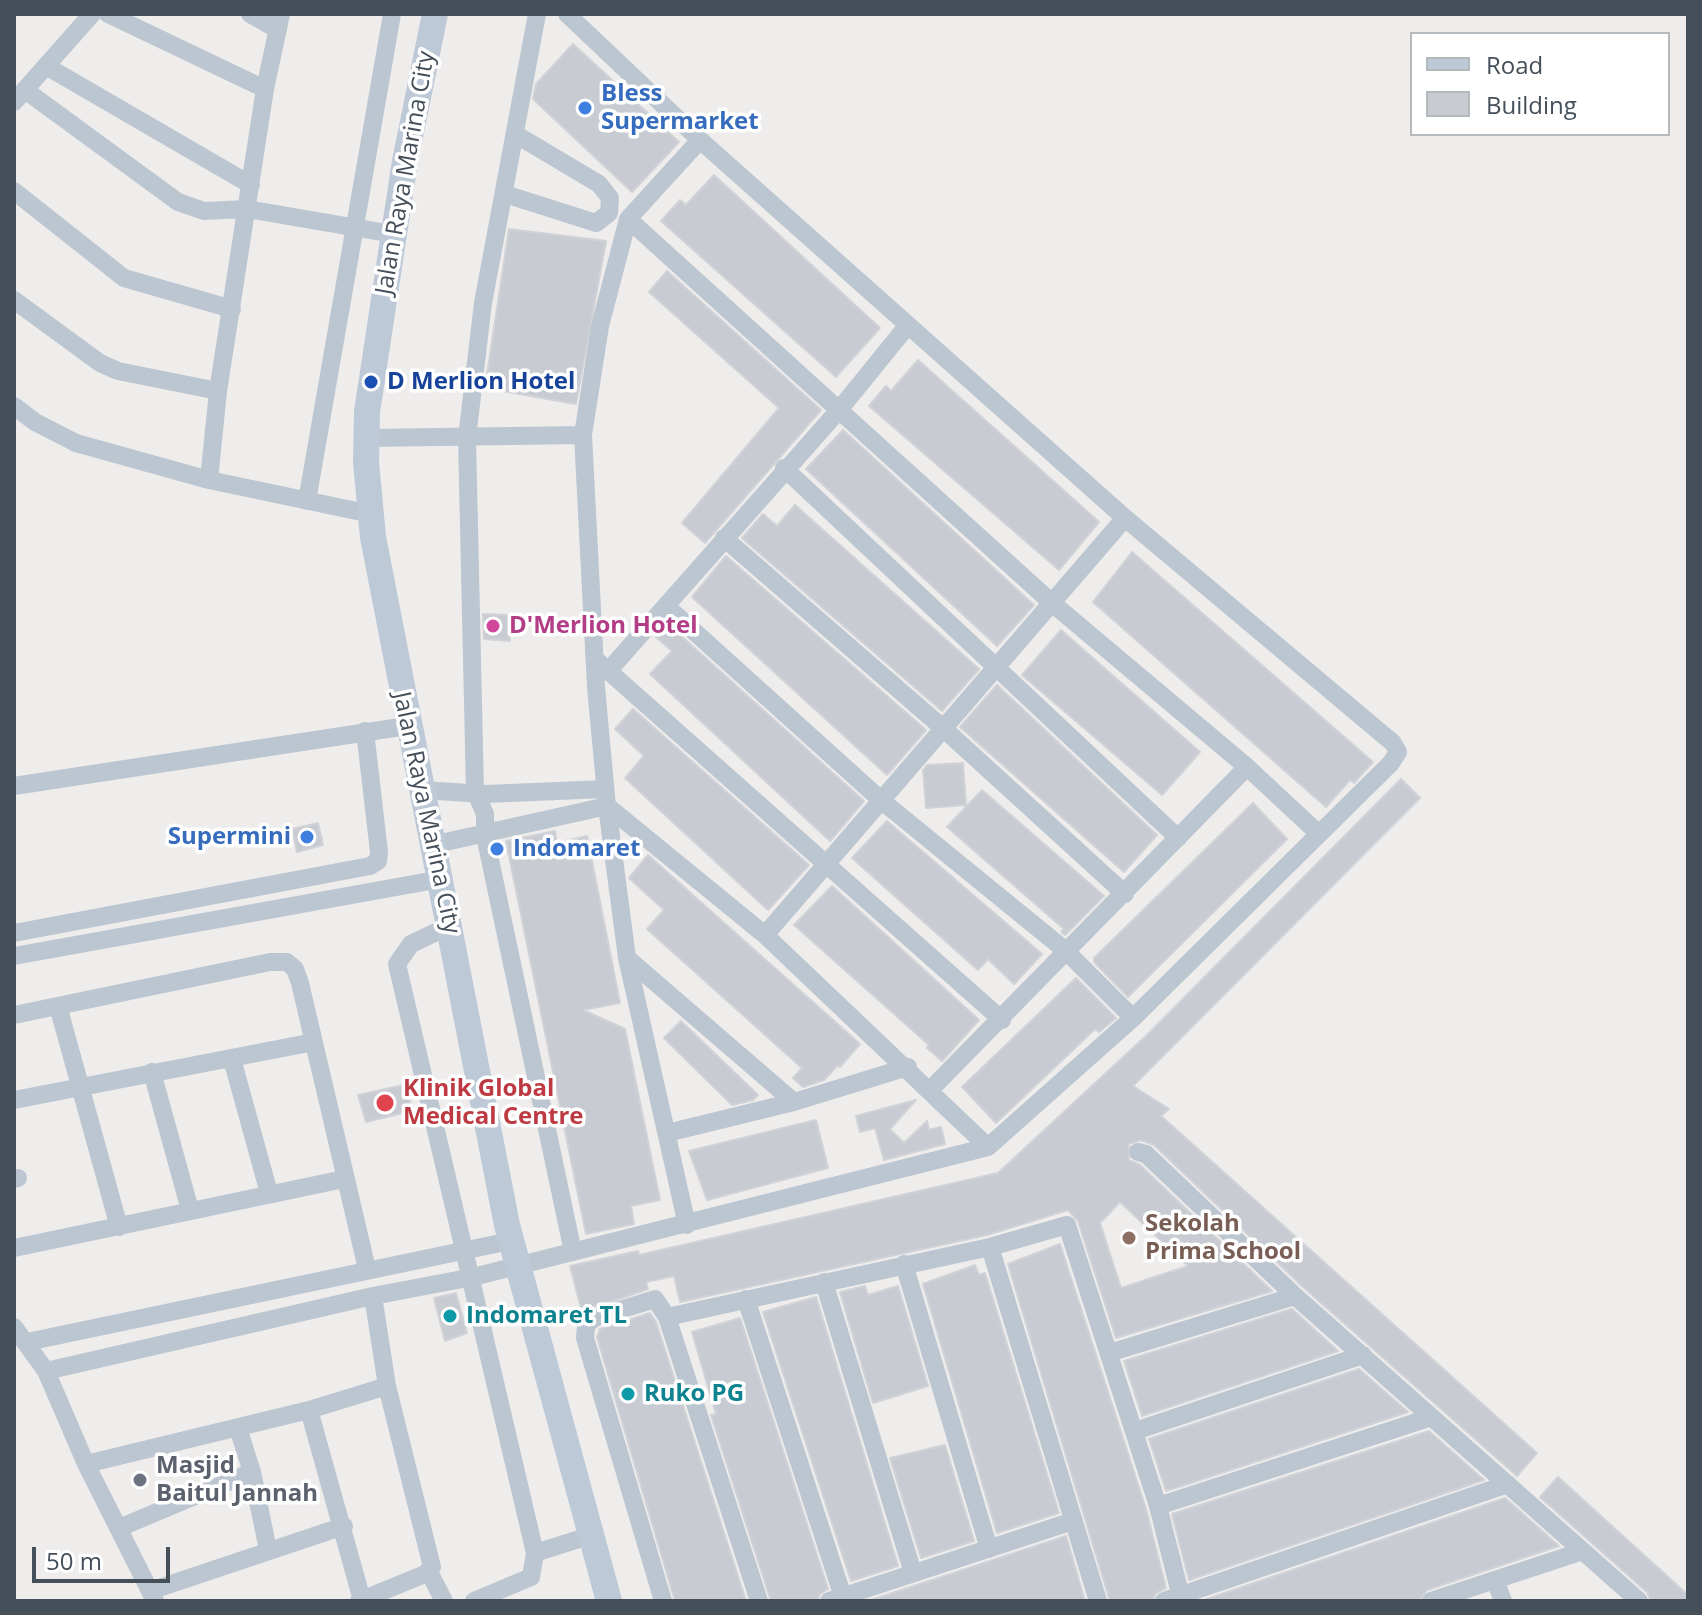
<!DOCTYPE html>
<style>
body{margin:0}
#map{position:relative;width:1702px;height:1615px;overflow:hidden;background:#efecec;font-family:"Open Sans",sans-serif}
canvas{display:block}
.frame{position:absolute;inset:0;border:16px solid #444f5a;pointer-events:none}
.legend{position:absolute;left:1410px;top:32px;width:260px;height:104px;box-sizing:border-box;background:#fff;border:2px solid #b4b9bd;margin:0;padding:10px 14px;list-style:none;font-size:24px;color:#444f5a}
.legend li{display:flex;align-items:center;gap:16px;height:40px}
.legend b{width:40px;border:2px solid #b4b9bd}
.scale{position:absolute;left:32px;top:1547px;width:138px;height:36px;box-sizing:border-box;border:4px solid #444f5a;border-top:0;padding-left:10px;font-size:24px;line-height:28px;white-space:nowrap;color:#444f5a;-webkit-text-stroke:6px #fff;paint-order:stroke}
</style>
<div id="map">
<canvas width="1702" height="1615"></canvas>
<div class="frame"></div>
<ul class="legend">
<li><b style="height:10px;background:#bdc9d7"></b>Road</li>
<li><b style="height:22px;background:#c9cbd2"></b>Building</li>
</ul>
<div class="scale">50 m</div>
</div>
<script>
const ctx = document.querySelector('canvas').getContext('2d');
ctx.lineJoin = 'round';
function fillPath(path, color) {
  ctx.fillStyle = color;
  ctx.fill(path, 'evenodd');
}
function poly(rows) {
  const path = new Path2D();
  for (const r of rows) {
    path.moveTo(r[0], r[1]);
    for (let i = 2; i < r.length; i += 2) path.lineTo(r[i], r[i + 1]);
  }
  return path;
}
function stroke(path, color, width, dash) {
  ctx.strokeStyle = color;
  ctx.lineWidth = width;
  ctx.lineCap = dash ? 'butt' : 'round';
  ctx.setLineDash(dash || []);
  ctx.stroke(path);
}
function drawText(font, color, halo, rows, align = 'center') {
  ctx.font = font + ' "Open Sans",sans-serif';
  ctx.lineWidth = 7;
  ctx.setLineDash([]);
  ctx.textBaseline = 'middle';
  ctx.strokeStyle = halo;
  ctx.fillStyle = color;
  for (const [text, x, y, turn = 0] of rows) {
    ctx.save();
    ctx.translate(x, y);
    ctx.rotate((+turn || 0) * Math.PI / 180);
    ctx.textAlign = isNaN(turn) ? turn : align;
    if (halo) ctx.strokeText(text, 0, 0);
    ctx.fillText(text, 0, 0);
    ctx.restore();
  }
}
const building = poly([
 [573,44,679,142,632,192,533,99,536,84,573,44],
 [714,175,880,328,836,377,661,221,680,200,686,205,714,175],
 [509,229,606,241,576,404,485,388,509,229],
 [667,271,821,410,705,543,682,523,779,408,649,292,667,271],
 [918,360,1099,522,1059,570,869,406,886,386,891,391,918,360],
 [843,430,1034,605,997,646,806,469,843,430],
 [795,505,979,669,942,711,742,538,763,514,777,526,795,505],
 [1132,552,1373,762,1354,783,1350,780,1326,807,1093,602,1132,552],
 [726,556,926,730,887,775,692,597,726,556],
 [483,614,509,615,510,641,484,639,483,614],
 [668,624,864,801,830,841,650,674,672,651,656,637,668,624],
 [1061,630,1200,752,1162,795,1022,675,1061,630],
 [997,685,1157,835,1124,872,960,727,997,685],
 [633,709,809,865,768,910,625,778,644,756,615,729,633,709],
 [963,763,966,805,926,808,923,770,927,765,963,763],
 [1401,779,1420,798,1133,1086,1169,1109,1161,1116,1537,1453,1517,1476,1303,1287,1154,1145,1141,1140,1129,1144,1129,1160,1140,1165,1272,1291,1116,1338,1078,1221,1068,1210,987,1235,680,1302,674,1276,646,1282,648,1289,582,1312,570,1266,638,1251,639,1255,998,1173,1147,1035,1401,779],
 [1120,1202,1188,1266,1121,1288,1100,1223,1120,1202],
 [982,790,1104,896,1065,935,1061,932,1064,929,947,827,982,790],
 [1253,803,1287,839,1128,997,1094,962,1094,958,1253,803],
 [887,821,1042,954,1014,984,988,959,978,970,852,858,887,821],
 [318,823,323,845,297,852,292,829,318,823],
 [555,831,557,843,587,836,620,1003,583,1010,625,1029,660,1200,631,1206,634,1224,586,1234,506,841,555,831],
 [648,855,860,1044,840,1067,838,1065,824,1080,803,1087,793,1078,802,1068,647,929,664,910,629,878,648,855],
 [832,886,979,1020,942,1061,927,1048,929,1045,794,925,832,886],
 [1076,978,1116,1018,1099,1032,1095,1029,996,1123,962,1087,1076,978],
 [681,1021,758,1095,753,1100,732,1105,664,1038,681,1021],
 [408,1084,411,1111,366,1122,358,1095,408,1084],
 [916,1100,890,1129,904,1143,927,1121,929,1130,941,1127,945,1144,884,1160,875,1128,860,1132,856,1116,916,1100],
 [816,1120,828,1168,707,1200,689,1151,816,1120],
 [1060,1244,1146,1509,1166,1588,1156,1593,1152,1601,1110,1601,1008,1264,1060,1244],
 [975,1265,979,1275,985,1273,1059,1513,997,1533,923,1284,975,1265],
 [865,1286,868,1295,898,1286,928,1386,873,1403,840,1292,865,1286],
 [456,1293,467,1333,445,1341,434,1298,456,1293],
 [816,1297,898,1566,851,1581,763,1312,816,1297],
 [1292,1309,1338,1351,1142,1416,1124,1361,1292,1309],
 [650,1313,656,1322,746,1601,675,1601,597,1337,600,1329,650,1313],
 [740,1318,828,1589,820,1594,817,1601,771,1601,711,1415,716,1414,692,1332,740,1318],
 [1359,1369,1408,1412,1166,1491,1149,1439,1359,1369],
 [1429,1431,1484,1480,1189,1580,1172,1514,1429,1431],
 [945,1445,974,1541,921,1558,890,1458,945,1445],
 [1558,1477,1688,1595,1688,1601,1651,1601,1647,1592,1540,1497,1558,1477],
 [1505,1498,1559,1546,1427,1590,1419,1601,1201,1601,1505,1498],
 [1066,1536,1085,1601,868,1601,993,1560,1066,1536]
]);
const minor = poly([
 [108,14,265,89],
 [250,14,278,30],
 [537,14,483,303,467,438,475,791,485,814,485,836,573,1252],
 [46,66,251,185],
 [25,90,178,202,204,211,247,209,393,234],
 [14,102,92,14],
 [14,191,124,278,232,309],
 [505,194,596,223,609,213,610,198,599,184,515,134],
 [628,219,1052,603,1247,767,1319,834],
 [14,300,100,363,118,371,218,391],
 [14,406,35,422,76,443,209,480,371,514],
 [367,438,583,435],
 [784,468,1178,838],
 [209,480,218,391,265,89,281,14],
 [307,501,392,14],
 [724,538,944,729,1125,894],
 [666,606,882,801,1066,951,1133,1018],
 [596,660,1002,1020],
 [610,669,839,410,908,325],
 [14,786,407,726],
 [420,790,486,794,605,789],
 [432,845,607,806,765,935,988,1147,1133,1018,1391,763,1398,752,1393,743,1125,518,700,140,567,14],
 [451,925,411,944,397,964,535,1553,531,1577,474,1601],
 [14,933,370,866,378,861,379,852,365,731],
 [765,935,1125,518],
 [14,956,441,879],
 [627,958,794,1102],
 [58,1006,119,1227],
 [14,1015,270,962,287,962,295,969,300,983,367,1269],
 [232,1059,269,1193],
 [152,1072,190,1210],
 [930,1090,1247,767],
 [14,1100,314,1042],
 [667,1133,794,1102,908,1067],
 [1138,1152,1146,1154,1295,1296,1639,1601],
 [14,1179,18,1178],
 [687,1225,627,958,607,806,596,687,583,435,600,326,628,219,700,140],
 [990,1247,1098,1601],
 [14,1248,344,1179],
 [904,1264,989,1549],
 [824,1282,913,1573],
 [746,1299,843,1597],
 [667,1317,990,1247,1067,1225,1158,1506,1182,1601],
 [14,1327,46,1371,86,1464,155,1601],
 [27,1342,510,1241],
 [1109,1353,1295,1296],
 [46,1371,373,1296,473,1277,988,1147],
 [309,1410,362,1600],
 [238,1428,252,1472,268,1550],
 [1135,1431,1363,1355],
 [86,1464,309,1410,387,1386],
 [1158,1506,1432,1417],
 [119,1528,252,1472],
 [535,1553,592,1535],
 [429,1572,444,1601],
 [1495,1580,1503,1601],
 [150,1591,344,1526],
 [359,1601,425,1574,432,1567,387,1386,373,1296],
 [663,1601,585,1338,586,1325,594,1318,655,1299,667,1317,759,1601],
 [829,1601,1073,1521],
 [1164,1601,1508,1484],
 [1431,1601,1583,1551]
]);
const secondary = poly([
 [435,14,405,161,367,412,366,462,373,537,507,1225,609,1601]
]);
const markers = [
 [585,108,8,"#3f7fe0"],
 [371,382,8,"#1a4fb4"],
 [493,626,8,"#d1479c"],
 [307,837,8,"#3f7fe0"],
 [497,849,8,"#3f7fe0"],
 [385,1103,10,"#e0444e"],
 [1129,1238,8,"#8d6e63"],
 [450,1316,8,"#0f9aa8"],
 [628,1394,8,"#0f9aa8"],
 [140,1480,8,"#6b7280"]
];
const shopNames = [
 ["Bless",601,94],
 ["Supermarket",601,122],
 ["Supermini",291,837,"right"],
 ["Indomaret",513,849]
];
const streetNames = [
 ["Jalan Raya Marina City",406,173,-80],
 ["Jalan Raya Marina City",426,813,78]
];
const transitNames = [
 ["D Merlion Hotel",387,382]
];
const hotelNames = [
 ["D'Merlion Hotel",509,626]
];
const healthNames = [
 ["Klinik Global",403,1089],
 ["Medical Centre",403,1117]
];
const educationNames = [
 ["Sekolah",1145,1224],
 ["Prima School",1145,1252]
];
const cultureNames = [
 ["Indomaret TL",466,1316],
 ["Ruko PG",644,1394]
];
const worshipNames = [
 ["Masjid",156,1466],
 ["Baitul Jannah",156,1494]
];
fillPath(building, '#c9cbd2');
stroke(building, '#d0d2d8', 2);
stroke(minor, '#bcc6d0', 18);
stroke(secondary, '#bdc9d7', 26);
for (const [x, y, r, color] of markers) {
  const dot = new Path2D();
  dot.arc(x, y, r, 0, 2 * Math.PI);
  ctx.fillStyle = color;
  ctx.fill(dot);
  stroke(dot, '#fff', 3);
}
drawText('bold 24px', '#366cbe', '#fff', shopNames, 'left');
drawText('24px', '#444f5a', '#fff', streetNames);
drawText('bold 24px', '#164399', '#fff', transitNames, 'left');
drawText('bold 24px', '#b23c85', '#fff', hotelNames, 'left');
drawText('bold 24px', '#be3a42', '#fff', healthNames, 'left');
drawText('bold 24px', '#785e54', '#fff', educationNames, 'left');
drawText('bold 24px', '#0d838f', '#fff', cultureNames, 'left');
drawText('bold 24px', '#5b616d', '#fff', worshipNames, 'left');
</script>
